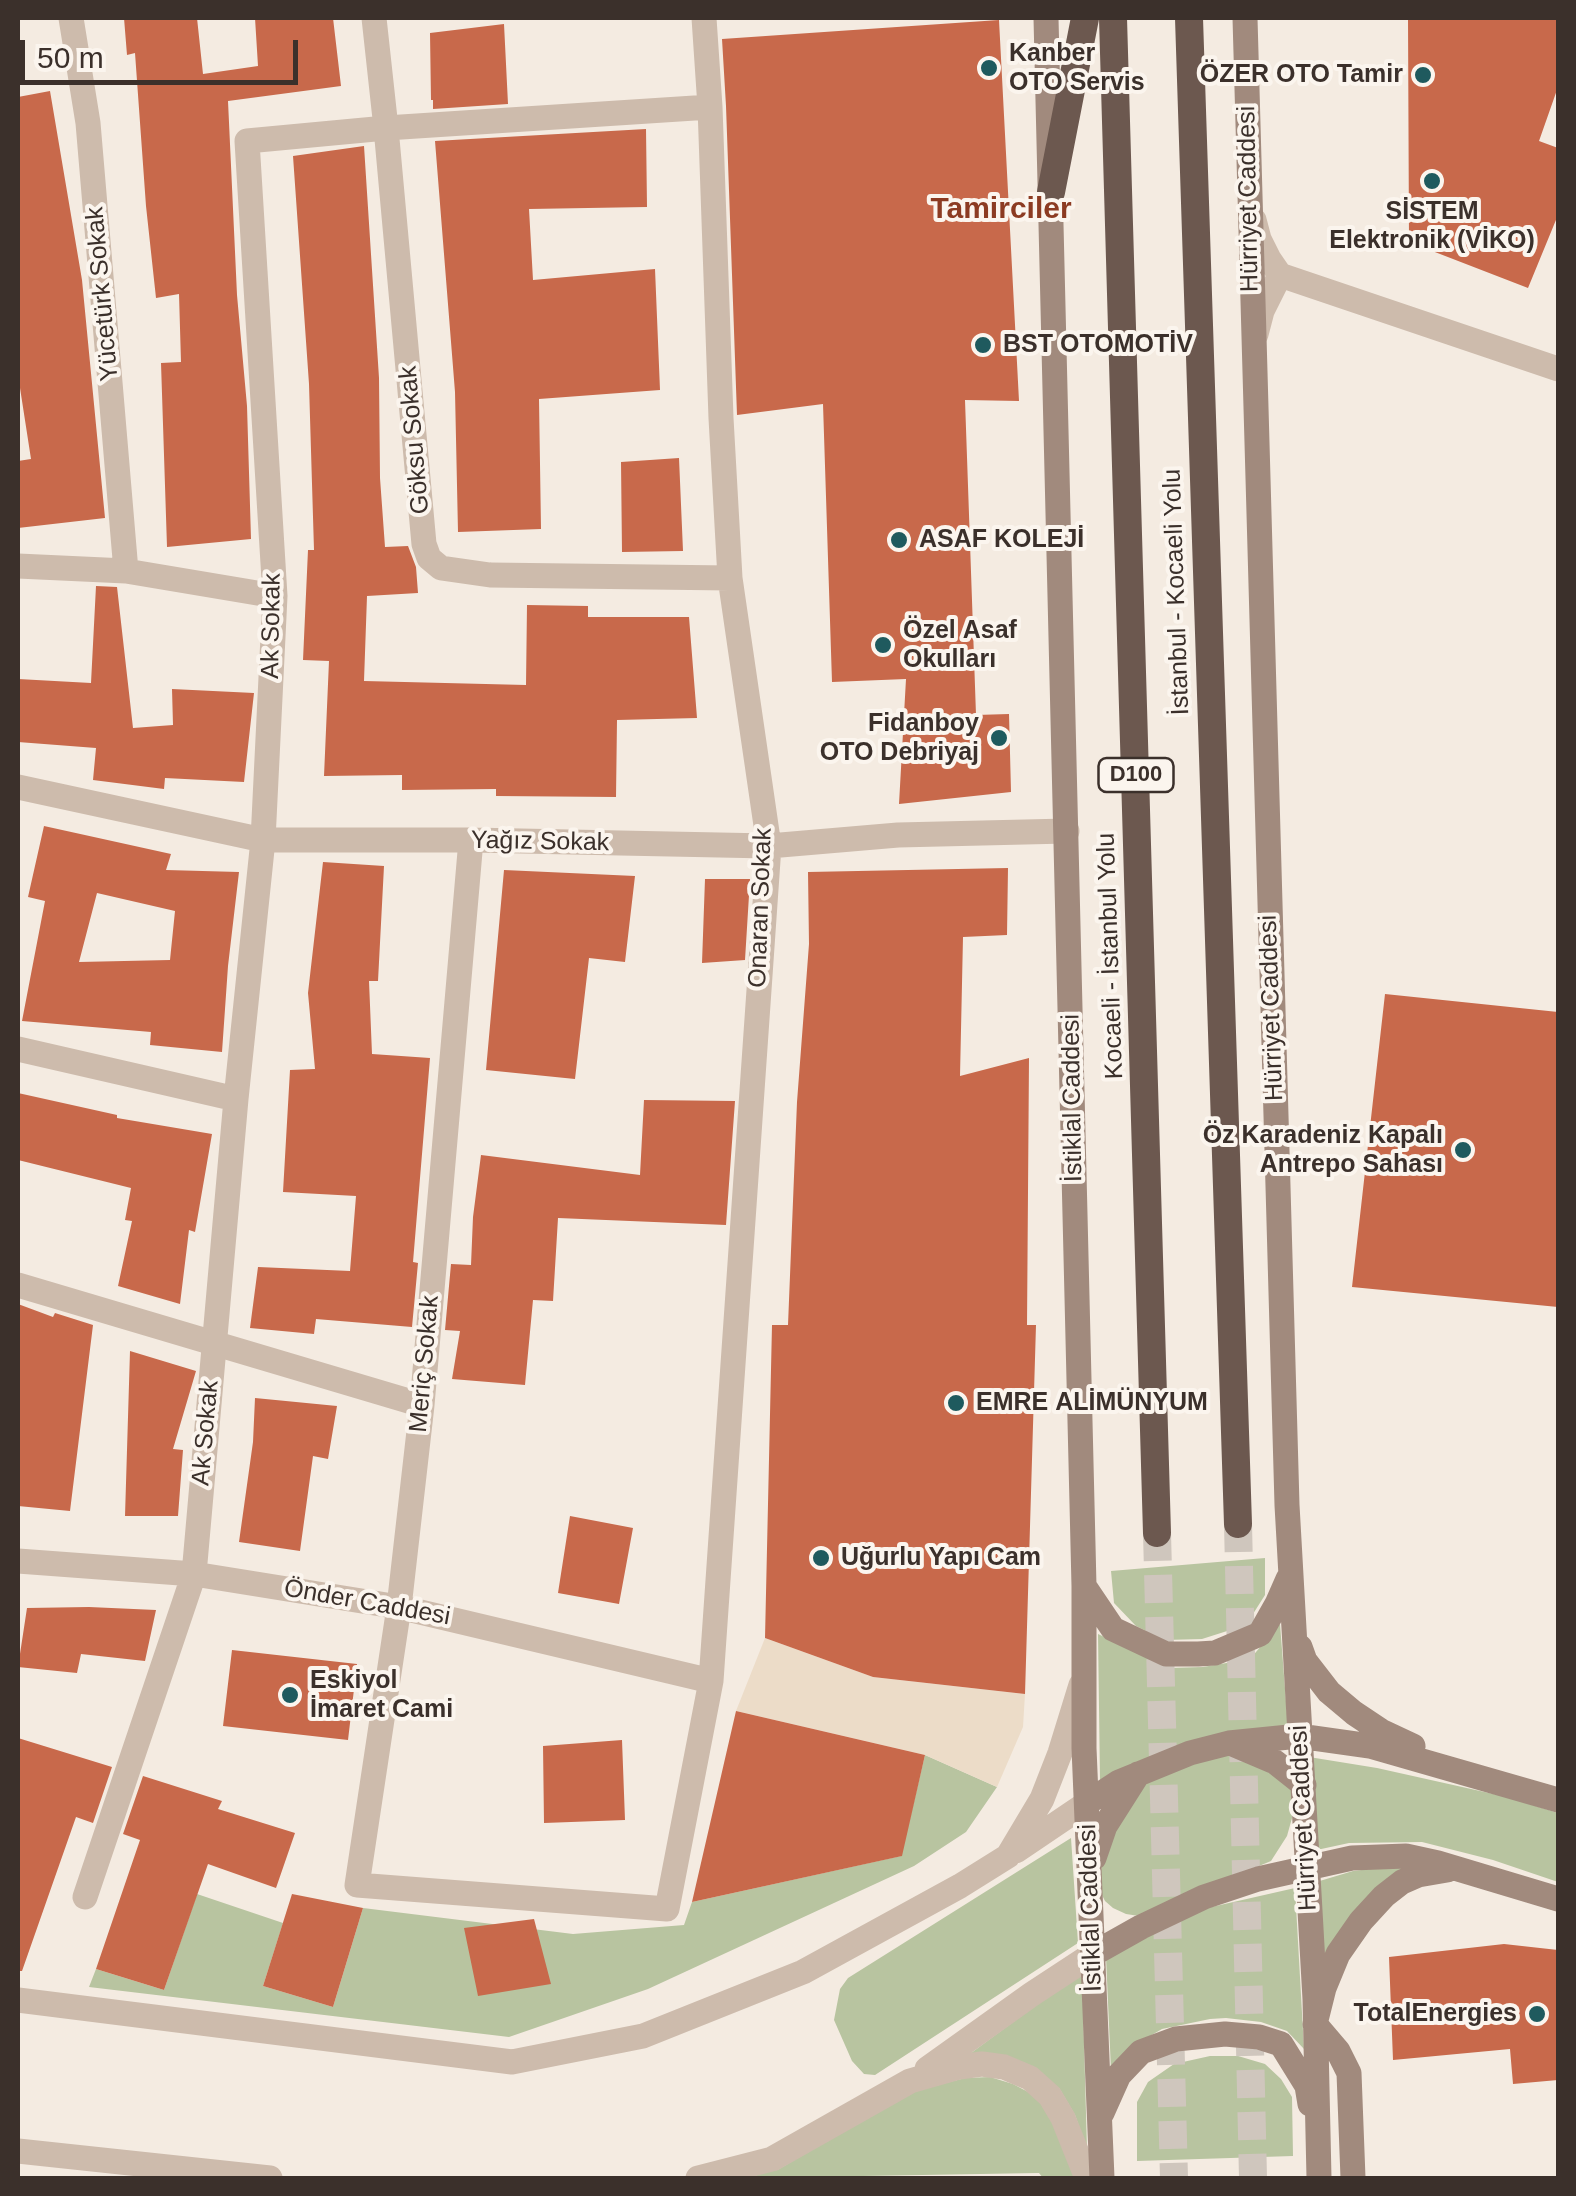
<!DOCTYPE html>
<meta charset="utf-8">
<style>
body{margin:0}
#map{position:relative;width:1576px;height:2196px;overflow:hidden;background:#f4ebe1;font-family:Arial,sans-serif}
canvas{display:block}
.frame{position:absolute;inset:0;border:20px solid #3b302b;pointer-events:none}
.scale{position:absolute;left:20px;top:40px;width:278px;height:45px;box-sizing:border-box;border:5px solid #3b302b;border-top:0;padding-left:12px;font-size:30px;line-height:35px;white-space:nowrap;color:#3b302b;-webkit-text-stroke:8px #fbf5ee;paint-order:stroke}
</style>
<div id="map">
<canvas width="1576" height="2196"></canvas>
<div class="frame"></div>
<div class="scale">50 m</div>
</div>
<script>
const ctx = document.querySelector('canvas').getContext('2d');
ctx.lineJoin = 'round';
function fillPath(path, color) {
  ctx.fillStyle = color;
  ctx.fill(path, 'evenodd');
}
function poly(rows) {
  const path = new Path2D();
  for (const r of rows) {
    path.moveTo(r[0], r[1]);
    for (let i = 2; i < r.length; i += 2) path.lineTo(r[i], r[i + 1]);
  }
  return path;
}
function stroke(path, color, width, dash) {
  ctx.strokeStyle = color;
  ctx.lineWidth = width;
  ctx.lineCap = dash ? 'butt' : 'round';
  ctx.setLineDash(dash || []);
  ctx.stroke(path);
}
function drawText(font, color, halo, rows, align = 'center') {
  ctx.font = font + ' Arial,sans-serif';
  ctx.lineWidth = 8;
  ctx.setLineDash([]);
  ctx.textBaseline = 'middle';
  ctx.strokeStyle = halo;
  ctx.fillStyle = color;
  for (const [text, x, y, turn = 0] of rows) {
    ctx.save();
    ctx.translate(x, y);
    ctx.rotate((+turn || 0) * Math.PI / 180);
    ctx.textAlign = isNaN(turn) ? turn : align;
    if (halo) ctx.strokeText(text, 0, 0);
    ctx.fillText(text, 0, 0);
    ctx.restore();
  }
}
const green = poly([
 [1265,1558,1265,1595,1246,1625,1202,1639,1165,1640,1136,1626,1114,1603,1111,1571],
 [1280,1624,1288,1727,1100,1780,1098,1634,1170,1668,1203,1667,1250,1659],
 [1224,1753,1238,1756,1287,1782,1293,1794,1292,1818,1287,1836,1271,1861,1139,1916,1126,1914,1113,1908,1105,1901,1098,1887,1106,1843,1143,1783],
 [925,1755,997,1787,966,1832,914,1866,648,1989,509,2037,89,1987,96,1969,164,1990,197,1894,283,1923,263,1986,333,2007,363,1908,573,1934,684,1925,692,1902,901,1856],
 [1309,1757,1377,1768,1507,1797,1558,1813,1558,1882,1493,1860,1422,1842,1349,1843,1312,1851],
 [1071,1838,1078,1943,875,2075,864,2074,852,2061,834,2020,840,1989,848,1978],
 [1405,1865,1415,1871,1319,1992,1313,1883,1353,1871],
 [1295,1888,1304,2049,1287,2031,1261,2022,1226,2018,1210,2019,1162,2029,1138,2043,1111,2070,1106,1957,1207,1908],
 [1082,1971,1087,2149,1075,2115,1059,2088,967,2056],
 [1210,2056,1238,2056,1265,2064,1281,2079,1292,2097,1293,2156,1137,2161,1137,2102,1148,2082,1174,2064],
 [990,2077,1013,2084,1032,2094,1048,2109,1075,2178,1043,2178,1039,2173,746,2178,779,2169,911,2092,965,2078]
]);
const plaza = poly([
 [765,1638,873,1677,1025,1694,1023,1727,997,1787,925,1755,736,1711]
]);
const building = poly([
 [124,18,197,18,203,74,258,66,255,18,333,18,341,86,228,101,237,295,247,406,251,539,167,547,161,363,181,362,179,294,156,298,146,206,135,53,127,55],
 [1408,18,1558,18,1558,87,1539,141,1558,148,1558,215,1528,288,1409,242],
 [999,20,1019,401,965,400,976,715,1009,714,1011,792,899,804,906,679,832,682,823,404,737,415,726,106,722,39],
 [504,24,508,104,433,109,433,100,431,100,430,33],
 [50,91,82,280,105,518,18,528,18,461,31,459,18,375,18,97],
 [646,129,647,207,529,209,533,280,655,269,660,390,539,399,541,529,458,532,455,392,435,141],
 [364,146,379,378,380,478,385,547,408,546,416,567,418,593,367,596,364,681,526,685,527,605,588,606,588,617,689,617,697,718,617,720,616,797,496,796,496,789,402,790,402,775,324,776,329,661,303,660,308,550,314,550,309,384,293,156],
 [679,458,683,551,622,552,621,462],
 [96,586,117,587,133,728,173,725,172,689,254,693,244,782,165,778,164,789,93,780,96,748,18,742,18,679,91,683],
 [44,826,171,854,166,870,239,872,228,966,222,1052,150,1045,151,1032,22,1021,45,901,28,897],
 [97,893,175,911,170,960,79,962],
 [323,862,384,866,378,981,369,981,372,1054,430,1058,413,1262,418,1263,412,1327,316,1319,314,1334,250,1328,258,1267,350,1271,356,1196,283,1192,290,1070,315,1069,308,993],
 [1008,868,1007,935,963,937,960,1076,1029,1058,1027,1325,1036,1325,1025,1694,873,1677,765,1638,772,1325,788,1325,797,1102,809,944,808,872],
 [504,870,635,876,625,962,589,958,575,1079,486,1070],
 [705,879,750,879,745,960,702,963],
 [1385,994,1558,1012,1558,1307,1352,1287],
 [18,1093,117,1115,117,1118,212,1134,195,1232,189,1230,180,1304,118,1286,132,1221,125,1220,131,1188,18,1160],
 [644,1100,735,1101,726,1225,558,1218,553,1301,533,1300,525,1385,452,1379,460,1331,445,1330,451,1264,471,1265,473,1217,481,1155,640,1175],
 [18,1304,53,1317,55,1313,93,1325,70,1511,18,1506],
 [130,1351,196,1371,173,1449,183,1450,178,1516,125,1516],
 [255,1398,337,1406,328,1459,313,1456,300,1551,239,1542,253,1442],
 [570,1516,633,1528,619,1604,558,1593],
 [89,1607,156,1610,145,1661,81,1654,77,1673,18,1667,27,1608],
 [232,1650,357,1664,348,1740,223,1726],
 [736,1711,925,1755,902,1856,692,1902],
 [18,1738,112,1767,93,1823,76,1817,22,1971,18,1971],
 [622,1740,625,1820,544,1823,543,1746],
 [143,1776,222,1801,218,1809,295,1833,276,1888,208,1864,164,1990,96,1969,140,1840,123,1834],
 [292,1894,363,1908,333,2007,263,1986],
 [534,1919,551,1984,478,1996,464,1928],
 [1504,1944,1558,1950,1558,2080,1513,2084,1510,2049,1393,2060,1389,1957]
]);
const trunkTunnel = poly([
 [1238,1524,1253,2178],
 [1157,1533,1174,2178]
]);
const minor = poly([
 [71,18,88,123,126,571],
 [374,18,386,128,424,544,429,558,441,568,490,575,730,578],
 [1254,220,1259,239,1269,259,1280,275,1558,369],
 [1256,334,1262,311,1280,275],
 [18,566,126,571,275,596],
 [18,787,263,840,471,840,769,846,898,835,1067,831],
 [471,840,422,1405,399,1607,357,1885,667,1909,711,1681,769,846,730,578,721,418,710,107,704,18],
 [18,1049,236,1099],
 [18,1285,422,1405],
 [18,1561,194,1574,399,1607,711,1681],
 [85,1897,194,1574,236,1099,263,840,275,596,247,141,386,128,710,107]
]);
const tertiary = poly([
 [1016,1851,1087,1803],
 [18,2000,512,2062,643,2036,803,1972,960,1886,1008,1856,1042,1799,1060,1753,1081,1685],
 [927,2069,1032,1994,1093,1954],
 [18,2151,270,2178],
 [698,2178,772,2159,910,2081,959,2067,982,2064,1004,2067,1030,2078,1050,2096,1063,2118,1087,2178]
]);
const secondary = poly([
 [1046,18,1084,1586,1084,1748,1102,2178],
 [1245,18,1287,1505,1315,1999,1319,2178],
 [1084,1586,1113,1629,1166,1654,1198,1654,1215,1653,1260,1634,1277,1604,1288,1579],
 [1300,1647,1305,1661,1329,1692,1354,1713,1381,1731,1413,1746],
 [1235,1745,1275,1762,1304,1785],
 [1087,1803,1119,1782,1190,1753,1229,1743,1299,1736,1370,1746,1558,1800],
 [1094,1858,1105,1826,1138,1774],
 [1093,1954,1141,1927,1204,1897,1258,1879,1352,1858,1406,1856,1438,1863,1558,1899],
 [1102,2113,1119,2075,1141,2052,1176,2039,1225,2034,1259,2037,1281,2044,1307,2086,1310,2104],
 [1353,2178,1349,2073,1338,2051,1315,2024,1324,1988,1338,1954,1361,1921,1384,1896,1402,1882,1418,1875,1447,1870]
]);
const trunk = poly([
 [1113,18,1157,1533],
 [1189,18,1238,1524],
 [1051,192,1085,18]
]);
const markers = [
 [989,68,10,"#1f5a5e"],
 [1423,75,10,"#1f5a5e"],
 [1432,181,10,"#1f5a5e"],
 [983,345,10,"#1f5a5e"],
 [899,540,10,"#1f5a5e"],
 [883,645,10,"#1f5a5e"],
 [999,738,10,"#1f5a5e"],
 [1463,1150,10,"#1f5a5e"],
 [956,1403,10,"#1f5a5e"],
 [821,1558,10,"#1f5a5e"],
 [290,1695,10,"#1f5a5e"],
 [1537,2014,10,"#1f5a5e"]
];
const shields = [
 [1136,775,75]
];
const shieldNames = [
 ["D100",1136,775]
];
const poiNames = [
 ["Kanber",1009,54],
 ["OTO Servis",1009,83],
 ["ÖZER OTO Tamir",1403,75,"right"],
 ["SİSTEM",1432,212,"center"],
 ["Elektronik (VİKO)",1432,241,"center"],
 ["BST OTOMOTİV",1003,345],
 ["ASAF KOLEJİ",919,540],
 ["Özel Asaf",903,631],
 ["Okulları",903,660],
 ["Fidanboy",979,724,"right"],
 ["OTO Debriyaj",979,753,"right"],
 ["Öz Karadeniz Kapalı",1443,1136,"right"],
 ["Antrepo Sahası",1443,1165,"right"],
 ["EMRE ALİMÜNYUM",976,1403],
 ["Uğurlu Yapı Cam",841,1558],
 ["Eskiyol",310,1681],
 ["İmaret Cami",310,1710],
 ["TotalEnergies",1517,2014,"right"]
];
const streetNames = [
 ["Hürriyet Caddesi",1249,199,-91],
 ["Yücetürk Sokak",103,294,-95],
 ["Göksu Sokak",415,440,-95],
 ["İstanbul - Kocaeli Yolu",1177,592,-92],
 ["Ak Sokak",272,626,-89],
 ["Yağız Sokak",540,842,1],
 ["Onaran Sokak",761,908,-88],
 ["Kocaeli - İstanbul Yolu",1111,956,-92],
 ["Hürriyet Caddesi",1272,1008,-92],
 ["İstiklal Caddesi",1073,1098,-91],
 ["Meriç Sokak",425,1364,-85],
 ["Ak Sokak",206,1433,-85],
 ["Önder Caddesi",367,1603,10],
 ["Hürriyet Caddesi",1304,1818,-93],
 ["İstiklal Caddesi",1091,1908,-92]
];
const quarterNames = [
 ["Tamirciler",1001,210]
];
fillPath(green, '#b8c4a0');
fillPath(plaza, '#ecdcc8');
fillPath(building, '#c8694b');
stroke(trunkTunnel, '#cfc6bd', 28, [28, 14]);
stroke(minor, '#cdbbac', 25);
stroke(tertiary, '#cdbbac', 25);
stroke(secondary, '#a18a7d', 25);
stroke(trunk, '#6c584f', 28);
for (const [x, y, r, color] of markers) {
  const dot = new Path2D();
  dot.arc(x, y, r, 0, 2 * Math.PI);
  ctx.fillStyle = color;
  ctx.fill(dot);
  stroke(dot, '#fbf5ee', 4);
}
for (const [x, y, w] of shields) {
  const box = new Path2D();
  box.roundRect(x - w / 2, y - 17, w, 34, 8);
  ctx.fillStyle = '#fbf5ee';
  ctx.fill(box);
  stroke(box, '#3b302b', 2.5);
}
drawText('bold 22px', '#3b302b', null, shieldNames);
drawText('bold 25px', '#3b302b', '#fbf5ee', poiNames, 'left');
drawText('25px', '#3b302b', '#fbf5ee', streetNames);
drawText('bold 30px', '#8c3b22', '#fbf5ee', quarterNames);
</script>
